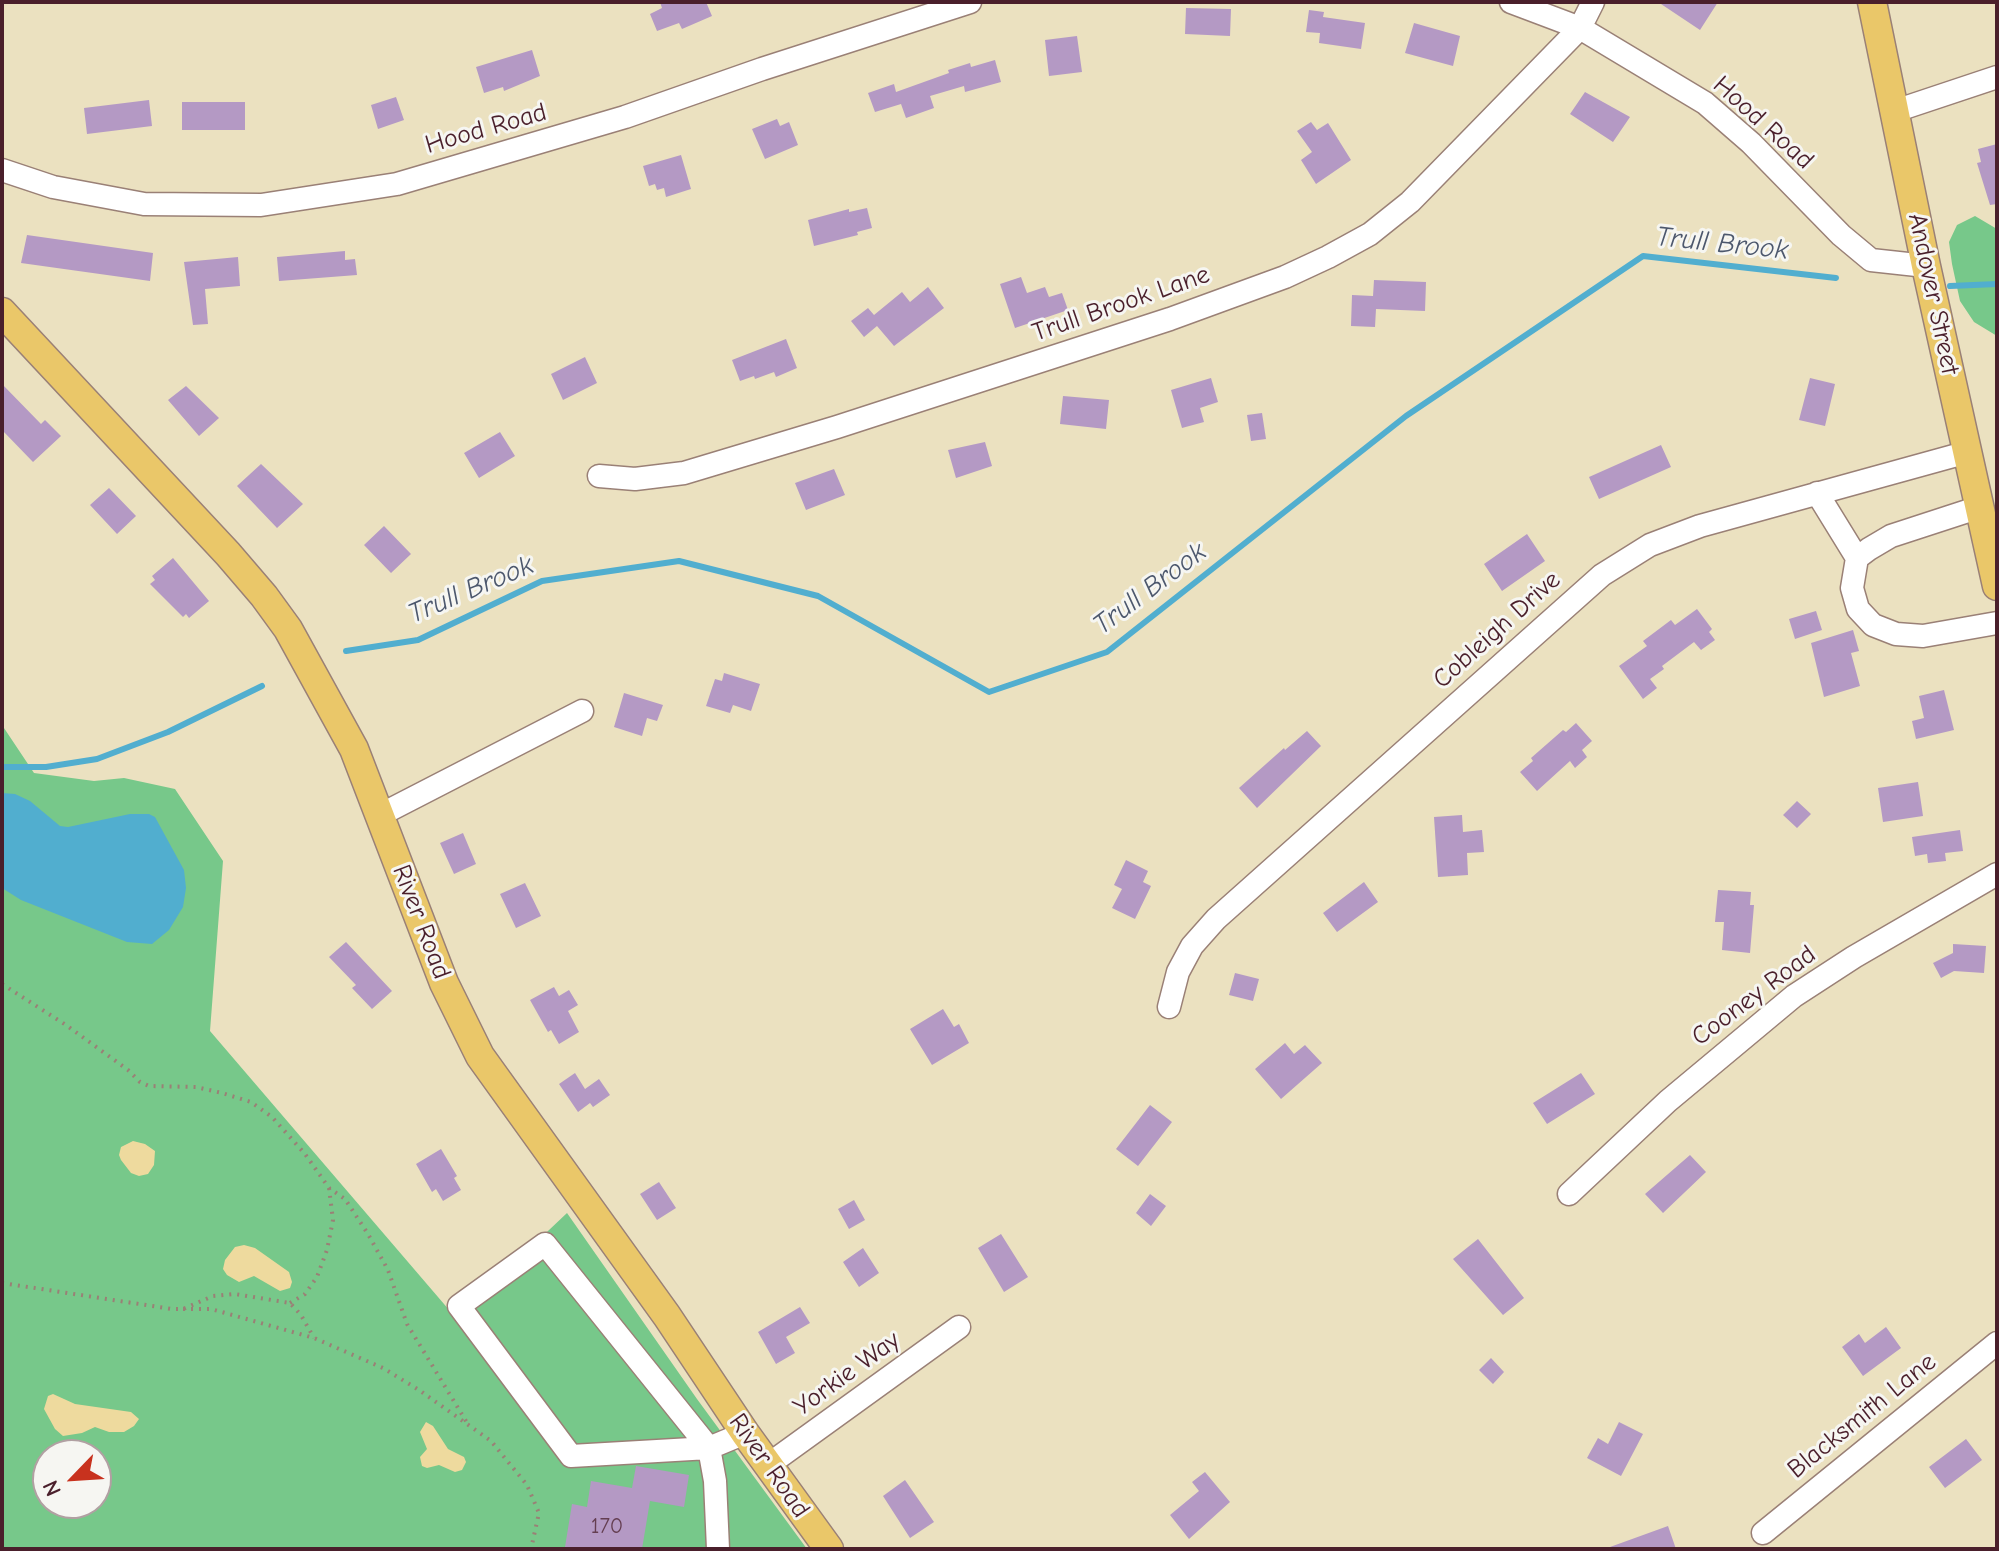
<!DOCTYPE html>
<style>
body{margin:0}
#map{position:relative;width:1999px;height:1551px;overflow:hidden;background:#ebe1c0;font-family:"Comic Neue",sans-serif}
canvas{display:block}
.frame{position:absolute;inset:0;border:4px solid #4a1f2b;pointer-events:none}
.north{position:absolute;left:32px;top:1439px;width:80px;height:80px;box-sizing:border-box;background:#f6f6f2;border:2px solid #b1a0a2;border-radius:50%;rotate:245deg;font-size:22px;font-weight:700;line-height:32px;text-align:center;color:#4a1f2b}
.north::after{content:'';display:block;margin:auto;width:28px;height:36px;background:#c8321e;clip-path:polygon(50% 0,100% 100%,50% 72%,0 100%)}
</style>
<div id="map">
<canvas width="1999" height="1551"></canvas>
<div class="frame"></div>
<div class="north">N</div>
</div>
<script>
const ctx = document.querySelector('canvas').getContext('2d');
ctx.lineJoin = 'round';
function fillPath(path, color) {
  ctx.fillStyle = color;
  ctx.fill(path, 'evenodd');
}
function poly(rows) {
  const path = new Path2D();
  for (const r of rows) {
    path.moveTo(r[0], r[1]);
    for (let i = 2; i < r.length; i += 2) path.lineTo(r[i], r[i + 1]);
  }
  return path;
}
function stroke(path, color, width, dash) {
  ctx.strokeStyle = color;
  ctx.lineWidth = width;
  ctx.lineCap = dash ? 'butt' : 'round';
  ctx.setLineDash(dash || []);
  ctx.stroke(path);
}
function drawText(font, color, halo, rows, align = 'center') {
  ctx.font = font + ' "Comic Neue",sans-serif';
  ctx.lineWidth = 6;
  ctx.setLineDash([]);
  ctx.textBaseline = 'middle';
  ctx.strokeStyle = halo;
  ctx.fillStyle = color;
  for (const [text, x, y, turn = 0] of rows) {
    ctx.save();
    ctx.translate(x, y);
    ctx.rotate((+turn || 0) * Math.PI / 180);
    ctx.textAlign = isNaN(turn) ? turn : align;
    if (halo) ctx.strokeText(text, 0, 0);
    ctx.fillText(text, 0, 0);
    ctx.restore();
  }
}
const green = poly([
 [1975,216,1997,229,1997,336,1974,322,1960,301,1952,264,1949,242,1957,225],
 [2,725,34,773,94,781,124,778,175,789,223,861,210,1031,456,1318,567,1213,697,1399,807,1549,2,1549],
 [48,1455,96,1455,96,1503,48,1503]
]);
const sand = poly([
 [133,1141,145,1144,155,1151,154,1165,148,1174,139,1176,131,1173,121,1160,119,1155,121,1147],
 [244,1245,255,1248,289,1272,292,1282,290,1288,280,1291,254,1276,239,1282,227,1275,223,1269,225,1260,235,1247],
 [53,1394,75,1404,131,1412,139,1419,134,1426,124,1432,109,1432,95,1427,82,1433,63,1436,55,1429,44,1409,48,1396],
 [426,1422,433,1426,448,1449,464,1457,466,1462,462,1470,455,1472,439,1465,427,1468,422,1466,420,1457,427,1449,420,1432]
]);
const water = poly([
 [2,793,15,794,30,801,60,826,68,827,130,814,149,814,155,817,184,870,186,888,183,907,169,930,152,944,127,942,21,900,2,888]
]);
const stream = poly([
 [1950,286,1997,284],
 [346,651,418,640,542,581,679,561,818,596,989,692,1107,652,1406,416,1643,256,1836,278],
 [2,767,46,767,97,759,168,732,262,686]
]);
const building = poly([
 [660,2,706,2,712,16,682,29,679,23,657,31,650,14,662,8],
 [1658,2,1718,2,1700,30],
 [1186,8,1231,9,1230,36,1185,34],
 [1309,10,1324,12,1323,17,1365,23,1361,49,1319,43,1320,33,1306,32],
 [1414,23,1460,36,1453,66,1405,53],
 [1077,36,1082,72,1049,76,1045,40],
 [532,50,540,76,504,91,503,87,484,93,476,67],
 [995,60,1001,82,965,92,964,86,930,96,934,108,906,118,901,104,875,112,868,93,894,84,896,92,949,73,948,70,970,63,971,67],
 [1585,92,1630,117,1613,142,1570,114],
 [396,97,404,120,378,129,371,105],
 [149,100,152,126,87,134,84,108],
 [182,102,245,102,245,130,182,130],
 [777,119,780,126,789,122,798,145,765,159,752,129],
 [1311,122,1317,130,1328,123,1351,160,1316,184,1301,160,1312,152,1297,131],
 [1997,144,1997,204,1990,205,1977,163,1981,162,1978,149],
 [681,155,691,189,666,197,664,188,657,190,655,184,649,186,643,166],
 [867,208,872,228,857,232,858,235,814,246,808,220,849,209,849,212],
 [27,235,153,253,150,281,21,263],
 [345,251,345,260,355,259,357,275,279,281,277,257],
 [238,257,240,286,205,289,208,324,193,325,184,262],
 [1021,277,1027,293,1045,287,1049,297,1062,293,1068,310,1015,328,1000,284],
 [1374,280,1426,282,1425,311,1376,309,1375,327,1351,326,1352,295,1373,296],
 [928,287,944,308,894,346,877,326,864,337,851,321,868,308,874,315,902,292,910,302],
 [786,339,797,368,776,377,774,372,755,379,754,376,740,381,732,360],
 [585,357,597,383,563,400,551,374],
 [1211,378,1218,402,1200,408,1204,422,1182,428,1171,390],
 [1810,378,1835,384,1825,426,1799,420],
 [2,384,41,424,45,420,61,436,33,462,2,430],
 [186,386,219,418,199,436,168,400],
 [1063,396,1109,400,1106,429,1060,424],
 [1262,413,1266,439,1251,441,1247,415],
 [500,432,515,456,479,478,464,453],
 [985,442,992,466,956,478,948,450],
 [1661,445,1671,467,1599,499,1589,477],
 [261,464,303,504,277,528,237,486],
 [834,469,845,495,806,510,795,483],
 [109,488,136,516,117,534,90,505],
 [384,526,411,554,391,573,364,545],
 [1527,534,1545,561,1502,591,1484,564],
 [173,558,209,601,189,618,186,614,183,617,150,584,155,580,152,576],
 [1697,609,1712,629,1709,632,1715,640,1701,650,1694,642,1662,666,1664,669,1650,679,1657,688,1643,699,1619,666,1647,646,1643,641,1671,620,1675,625],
 [1816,611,1822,630,1795,639,1789,619],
 [1853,630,1859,651,1851,653,1860,686,1824,697,1811,643],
 [724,673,760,684,751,711,733,705,730,713,706,706,715,679,722,681],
 [1944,690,1954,730,1916,739,1912,721,1924,718,1919,696],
 [624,693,663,705,657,721,647,718,642,736,614,727],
 [1576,723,1592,741,1582,750,1587,757,1575,768,1570,761,1537,791,1520,772,1533,761,1531,758,1563,730,1566,732],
 [1307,731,1321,746,1257,808,1239,788,1284,748,1285,750],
 [1918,782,1923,816,1883,822,1878,788],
 [1797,801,1811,814,1797,828,1783,815],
 [1462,815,1463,832,1482,830,1484,852,1467,853,1468,875,1438,877,1434,817],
 [1960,830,1963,851,1945,853,1946,861,1928,863,1927,854,1915,856,1912,837],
 [463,833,476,864,454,874,440,843],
 [1126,860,1148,871,1143,882,1151,886,1135,919,1112,908,1122,889,1114,885],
 [1364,882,1378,902,1337,932,1323,913],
 [525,883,541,916,516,928,500,894],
 [1718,890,1751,892,1750,905,1754,905,1750,953,1722,950,1724,922,1715,922],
 [346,942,392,991,372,1009,352,988,356,985,329,957],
 [1953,944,1986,946,1984,973,1954,971,1941,978,1933,963,1953,953],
 [1235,973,1259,979,1253,1001,1229,995],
 [554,987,559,996,569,990,578,1005,568,1011,579,1032,559,1044,551,1030,548,1032,530,1000],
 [943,1009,954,1027,959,1024,969,1043,932,1065,910,1029],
 [1285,1043,1294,1054,1305,1045,1322,1063,1281,1099,1255,1069],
 [575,1073,585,1089,599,1079,610,1095,593,1107,590,1103,578,1112,559,1084],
 [1581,1073,1595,1094,1547,1124,1533,1103],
 [1150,1105,1172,1122,1138,1166,1116,1149],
 [441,1149,457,1176,454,1178,461,1190,443,1201,436,1189,432,1192,416,1164],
 [1690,1155,1706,1172,1663,1213,1645,1194],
 [659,1182,676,1208,657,1220,640,1194],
 [1150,1194,1166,1206,1151,1226,1136,1213],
 [854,1200,865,1220,849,1229,838,1209],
 [1001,1234,1028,1277,1004,1292,978,1248],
 [1478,1239,1524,1298,1503,1315,1453,1259],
 [863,1248,879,1273,859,1287,843,1262],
 [800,1307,810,1323,786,1337,795,1353,776,1364,758,1332],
 [1886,1327,1901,1348,1863,1376,1842,1347,1859,1334,1865,1343],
 [1491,1358,1504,1372,1493,1384,1479,1370],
 [1619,1422,1643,1434,1621,1476,1587,1458,1598,1438,1608,1444],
 [1966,1439,1982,1460,1945,1488,1929,1467],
 [636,1466,689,1475,684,1507,650,1501,642,1549,565,1547,572,1504,587,1507,591,1481,632,1488],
 [1205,1472,1230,1502,1189,1539,1170,1515,1199,1491,1192,1482],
 [905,1480,934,1522,910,1538,883,1496],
 [1668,1526,1676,1549,1611,1549,1610,1547]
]);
const path = poly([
 [2,984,66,1025,128,1070,140,1082,149,1086,196,1087,222,1093,251,1102,272,1117,305,1154,329,1188,345,1199,368,1234,388,1270,407,1324,469,1426],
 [2,1283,172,1309,183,1309,213,1296,235,1294,290,1303,301,1315,314,1338],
 [290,1303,305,1294,317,1277,327,1250,333,1220,329,1188],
 [183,1309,211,1309,314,1338,383,1368,419,1390,491,1441,527,1485,539,1513,531,1549]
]);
const minor = poly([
 [1511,2,1580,28,1705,103,1751,143,1841,235,1871,260,1926,266],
 [1895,111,1997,77],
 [2,170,53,187,144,204,261,205,397,184,625,117,762,69,970,2],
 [599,476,635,479,684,473,837,427,1170,319,1285,277,1328,257,1370,234,1410,202,1580,28,1593,2],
 [1817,493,1857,558],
 [1980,507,1891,536,1869,549,1857,558,1852,588,1858,609,1873,625,1896,634,1923,636,1997,623],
 [380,815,582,711],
 [1169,1007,1178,972,1192,946,1216,919,1602,575,1650,545,1700,526,1968,452],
 [1569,1194,1668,1101,1794,996,1854,957,1997,874],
 [768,1465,959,1327],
 [1763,1533,1997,1343],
 [718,1549,715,1481,709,1448,545,1244,459,1306,571,1456,709,1448,745,1433]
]);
const major = poly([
 [1872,2,1926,266,1997,586],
 [2,312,228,554,264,596,288,629,354,749,444,983,480,1056,667,1316,745,1433,829,1549]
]);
const numberNames = [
 ["170",607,1527]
];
const streetNames = [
 ["Hood Road",1763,123,42],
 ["Hood Road",486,129,-16],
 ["Andover Street",1933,294,78],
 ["Trull Brook Lane",1121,304,-19],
 ["Cobleigh Drive",1497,630,-42],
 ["River Road",421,922,69],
 ["Cooney Road",1754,996,-37],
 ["Yorkie Way",847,1374,-36],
 ["Blacksmith Lane",1862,1416,-39],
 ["River Road",769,1466,55]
];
const waterNames = [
 ["Trull Brook",1722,244,6],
 ["Trull Brook",1150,589,-37],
 ["Trull Brook",471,590,-23]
];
fillPath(green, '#77c88a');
fillPath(sand, '#eeda9e');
fillPath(water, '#51aecf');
stroke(stream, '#51aecf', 6);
fillPath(building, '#b499c4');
stroke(minor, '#9a8076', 25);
stroke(major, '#9a8076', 31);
stroke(path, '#9a8076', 4, [2, 6]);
stroke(minor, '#fff', 22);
stroke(major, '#eac769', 28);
drawText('22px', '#643e51', null, numberNames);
drawText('26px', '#4a1f2b', '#f6f6f2', streetNames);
drawText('italic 28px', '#4d586d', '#f6f6f2', waterNames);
</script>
